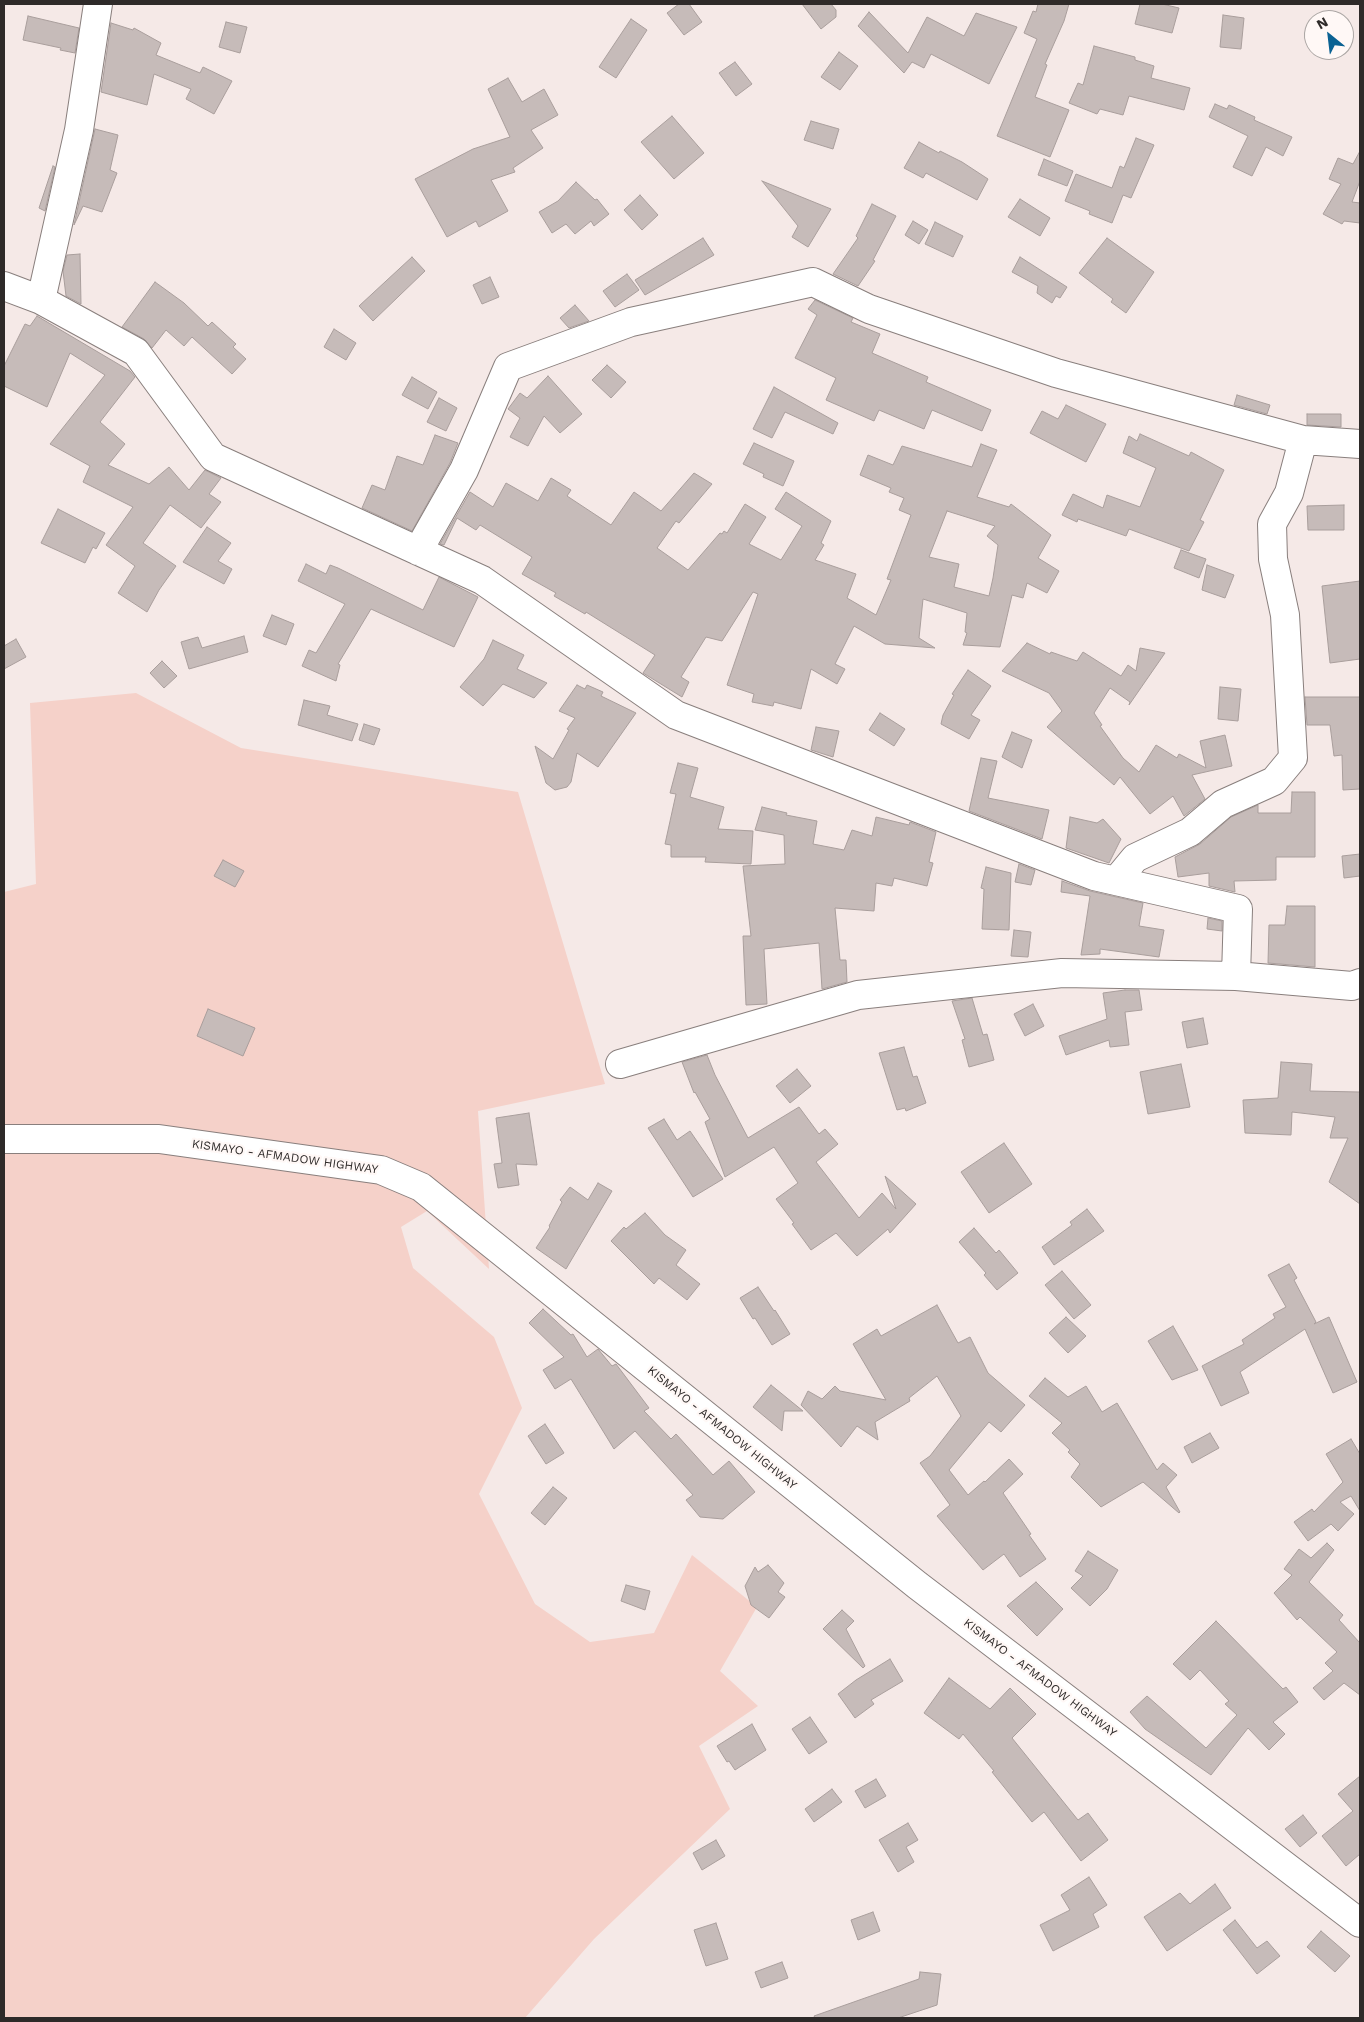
<!DOCTYPE html>
<style>
body{margin:0}
#map{position:relative;width:1364px;height:2022px;overflow:hidden;background:#f5e9e7;font-family:"Work Sans",sans-serif}
canvas{display:block}
.frame{position:absolute;inset:0;border:5px solid #2e2a29;pointer-events:none}
.north{position:absolute;left:1304px;top:10px;width:50px;height:50px;box-sizing:border-box;background:#fff8f6;border:1px solid #aba6a4;border-radius:50%;rotate:331deg;font-size:14px;font-weight:700;line-height:20px;text-align:center;color:#2e2a29}
.north::after{content:'';display:block;margin:auto;width:18px;height:22px;background:#0b6293;clip-path:polygon(50% 0,100% 100%,50% 72%,0 100%)}
</style>
<div id="map">
<canvas width="1364" height="2022"></canvas>
<div class="frame"></div>
<div class="north">N</div>
</div>
<script>
const ctx = document.querySelector('canvas').getContext('2d');
ctx.lineJoin = 'round';
function fillPath(path, color) {
  ctx.fillStyle = color;
  ctx.fill(path, 'evenodd');
}
function poly(rows) {
  const path = new Path2D();
  for (const r of rows) {
    path.moveTo(r[0], r[1]);
    for (let i = 2; i < r.length; i += 2) path.lineTo(r[i], r[i + 1]);
  }
  return path;
}
function stroke(path, color, width, dash) {
  ctx.strokeStyle = color;
  ctx.lineWidth = width;
  ctx.lineCap = dash ? 'butt' : 'round';
  ctx.setLineDash(dash || []);
  ctx.stroke(path);
}
function drawText(font, color, halo, rows, align = 'center') {
  ctx.font = font + ' "Work Sans",sans-serif';
  ctx.lineWidth = 4.5;
  ctx.setLineDash([]);
  ctx.textBaseline = 'middle';
  ctx.strokeStyle = halo;
  ctx.fillStyle = color;
  for (const [text, x, y, turn = 0] of rows) {
    ctx.save();
    ctx.translate(x, y);
    ctx.rotate((+turn || 0) * Math.PI / 180);
    ctx.textAlign = isNaN(turn) ? turn : align;
    if (halo) ctx.strokeText(text, 0, 0);
    ctx.fillText(text, 0, 0);
    ctx.restore();
  }
}
const green = poly([
 [136,693,241,748,518,792,605,1084,478,1111,489,1269,427,1211,401,1227,413,1268,494,1337,522,1408,479,1494,535,1604,590,1642,654,1633,692,1555,757,1607,720,1671,758,1706,699,1746,730,1809,594,1939,525,2018,4,2018,4,892,36,884,30,703]
]);
const building = poly([
 [679,4,689,4,702,22,684,35,667,13,679,4],
 [802,4,831,4,836,10,836,17,821,29,802,4],
 [1038,4,1069,4,1064,21,1045,64,1047,65,1035,97,1069,110,1050,157,997,136,1037,39,1024,33,1033,11,1036,12,1038,4],
 [1140,4,1162,4,1179,8,1172,33,1135,24,1140,4],
 [869,12,908,53,927,17,964,36,976,13,1017,27,989,84,931,54,924,68,912,62,904,73,858,26,869,12],
 [1223,15,1244,18,1241,49,1220,47,1223,15],
 [28,16,79,28,75,53,60,50,61,48,23,40,28,16],
 [631,19,647,30,616,78,599,67,631,19],
 [226,22,247,27,240,53,219,47,226,22],
 [111,23,133,30,134,28,161,43,156,55,200,73,203,67,232,81,214,114,186,99,191,89,154,74,147,105,101,92,111,23],
 [1094,46,1135,57,1135,60,1154,66,1151,78,1190,88,1184,110,1129,96,1123,115,1100,109,1097,114,1069,103,1078,83,1083,85,1094,46],
 [839,52,858,66,840,90,821,77,839,52],
 [735,62,752,84,736,96,719,73,735,62],
 [508,78,522,102,544,89,558,115,531,130,543,148,513,168,515,172,491,180,508,211,479,227,476,221,447,237,415,179,473,149,510,137,488,89,508,78],
 [1215,104,1227,109,1229,105,1255,117,1254,120,1292,137,1283,156,1266,147,1252,176,1233,167,1248,136,1209,117,1215,104],
 [672,116,704,153,674,179,641,142,672,116],
 [811,121,839,129,833,149,804,140,811,121],
 [95,129,118,135,110,170,117,173,102,212,83,206,74,225,95,129],
 [1136,138,1154,145,1131,198,1123,195,1112,223,1089,214,1090,211,1065,201,1076,174,1112,188,1120,166,1124,168,1136,138],
 [919,142,939,153,940,151,962,162,988,179,977,200,926,173,923,178,904,168,919,142],
 [1360,151,1360,181,1352,202,1360,203,1360,223,1344,221,1342,224,1323,214,1341,184,1329,179,1338,158,1353,164,1360,151],
 [1044,159,1073,171,1067,186,1038,175,1044,159],
 [53,166,55,167,45,211,39,208,53,166],
 [762,181,831,209,808,247,792,237,798,226,762,181],
 [576,182,595,200,597,199,609,214,594,226,591,221,575,234,566,224,552,233,539,212,558,201,576,182],
 [640,195,658,215,642,230,624,210,640,195],
 [1020,199,1050,218,1040,236,1008,217,1020,199],
 [872,204,896,216,873,260,875,261,858,286,833,274,858,238,856,236,872,204],
 [913,221,928,230,919,244,905,235,913,221],
 [935,222,963,236,953,257,925,244,935,222],
 [703,238,714,255,645,295,635,280,703,238],
 [1107,238,1154,272,1126,313,1111,302,1113,299,1079,273,1107,238],
 [80,254,81,304,66,296,63,271,67,255,80,254],
 [412,257,425,271,373,321,359,306,412,257],
 [1020,257,1067,287,1060,298,1056,296,1052,303,1037,293,1038,286,1012,272,1020,257],
 [627,274,639,290,615,307,603,291,627,274],
 [490,277,499,297,482,304,473,285,490,277],
 [155,282,184,303,208,326,212,322,236,344,233,347,246,359,232,374,192,337,184,346,166,330,152,348,144,339,122,327,155,282],
 [815,300,853,318,851,322,880,334,872,353,928,377,926,382,991,410,982,431,932,410,924,429,879,410,874,421,826,400,836,378,795,358,817,315,808,309,815,300],
 [575,305,589,321,569,328,560,318,575,305],
 [37,316,130,371,135,377,100,422,125,444,108,465,149,484,169,467,189,490,205,470,221,478,209,494,221,502,201,528,170,505,143,543,176,566,159,590,147,612,118,593,135,566,106,545,133,507,83,482,90,466,50,444,105,375,70,353,47,407,4,386,4,366,25,324,30,326,37,316],
 [334,329,356,343,346,360,324,347,334,329],
 [607,365,626,382,611,398,592,380,607,365],
 [548,376,582,414,560,433,544,416,528,446,510,437,520,418,508,409,520,393,527,398,548,376],
 [412,377,437,392,428,409,402,395,412,377],
 [774,387,838,423,833,434,785,412,772,438,753,429,774,387],
 [1237,395,1270,405,1267,414,1234,405,1237,395],
 [439,398,457,408,446,431,427,422,439,398],
 [1066,405,1106,424,1086,462,1030,433,1042,411,1058,419,1066,405],
 [1307,414,1341,414,1341,427,1307,425,1307,414],
 [1140,434,1189,456,1191,452,1224,470,1200,520,1204,522,1189,551,1129,529,1126,536,1078,519,1077,522,1062,515,1073,494,1103,508,1107,495,1140,507,1156,468,1123,453,1129,436,1137,441,1140,434],
 [435,435,458,443,450,463,412,531,362,508,372,485,385,490,397,456,423,465,435,435],
 [754,443,794,461,783,486,763,477,764,474,743,464,754,443],
 [981,444,997,450,977,497,1009,507,1011,504,1051,535,1038,558,1059,571,1047,593,1027,583,1023,598,1012,595,1000,647,963,645,967,633,965,632,967,613,923,599,919,638,935,648,885,644,854,626,835,664,845,669,837,684,811,669,801,709,774,702,773,706,752,702,754,694,727,685,758,594,753,592,722,641,706,637,681,677,689,682,682,697,643,673,655,655,586,612,585,614,554,596,556,593,522,574,532,557,480,525,476,530,457,518,444,545,440,544,470,492,493,507,506,483,538,501,551,478,571,490,567,496,611,525,634,492,661,511,694,473,712,484,679,523,676,521,657,548,688,570,720,533,722,534,724,531,727,533,745,504,766,517,749,544,781,560,802,526,775,509,786,492,831,521,821,543,824,545,815,560,856,574,847,598,876,615,891,580,887,579,911,515,899,510,904,498,889,492,891,488,860,475,868,455,893,465,902,446,972,467,981,444],
 [947,511,995,526,987,536,998,545,993,578,989,596,954,587,959,564,929,557,947,511],
 [1344,505,1344,530,1308,530,1307,506,1344,505],
 [58,509,105,533,96,549,93,547,85,563,41,543,58,509],
 [207,527,231,543,218,561,232,569,224,584,183,562,207,527],
 [1181,550,1206,559,1199,578,1174,568,1181,550],
 [306,564,326,574,330,565,338,568,423,610,439,577,478,597,454,647,371,609,338,664,340,665,336,681,302,666,309,650,316,653,345,604,298,581,306,564],
 [1207,565,1234,575,1225,598,1202,590,1207,565],
 [1360,581,1360,659,1330,663,1322,586,1360,581],
 [272,615,294,624,286,645,263,636,272,615],
 [244,636,248,652,189,669,181,642,198,637,202,648,244,636],
 [16,639,26,657,4,669,4,646,16,639],
 [493,640,524,655,517,669,547,683,534,698,503,684,483,706,460,687,484,659,493,640],
 [1027,643,1050,654,1051,652,1077,661,1083,652,1121,676,1128,665,1136,671,1140,648,1165,653,1129,705,1130,702,1110,688,1094,713,1102,725,1100,726,1123,758,1139,772,1156,745,1177,758,1179,754,1206,768,1200,741,1225,735,1232,766,1192,775,1205,799,1184,816,1173,796,1150,814,1120,777,1114,785,1047,727,1062,711,1049,693,1002,671,1027,643],
 [162,661,177,676,164,688,150,673,162,661],
 [968,670,991,686,971,715,980,720,969,739,941,724,943,715,954,695,952,694,968,670],
 [577,685,585,689,587,685,603,692,601,696,636,713,598,767,577,753,571,782,567,787,555,790,546,783,535,746,553,759,569,730,567,729,575,718,559,711,577,685],
 [1220,687,1241,689,1238,721,1218,719,1220,687],
 [1305,697,1360,697,1360,789,1343,790,1342,755,1334,756,1330,725,1307,725,1305,697],
 [304,700,330,706,327,715,358,724,352,741,298,725,304,700],
 [880,713,905,729,894,746,869,730,880,713],
 [364,724,380,729,374,745,359,740,364,724],
 [816,727,839,731,833,757,811,750,816,727],
 [1012,732,1032,740,1022,768,1002,757,1012,732],
 [981,758,997,761,988,798,1049,810,1042,839,969,811,981,758],
 [678,763,698,768,690,797,724,807,718,829,753,831,751,864,705,862,706,857,671,857,671,845,665,844,676,794,670,793,678,763],
 [1292,792,1315,792,1315,857,1276,857,1276,880,1234,881,1235,892,1209,886,1209,873,1178,877,1175,857,1200,844,1231,817,1258,805,1258,813,1291,813,1292,792],
 [762,807,787,813,786,815,817,821,813,844,844,850,852,830,872,836,876,817,909,825,910,822,936,832,929,862,933,863,927,886,894,878,892,886,876,883,874,911,835,908,840,960,846,960,847,982,822,989,819,943,764,949,767,1004,746,1005,743,936,751,936,743,866,785,864,784,835,755,830,762,807],
 [1070,817,1097,823,1103,819,1121,839,1109,863,1066,848,1070,817],
 [1360,854,1360,876,1344,878,1342,856,1360,854],
 [223,860,244,871,235,887,214,876,223,860],
 [1019,864,1035,870,1031,885,1015,882,1019,864],
 [986,867,1011,873,1009,930,982,929,984,889,981,888,986,867],
 [1062,881,1090,891,1143,903,1139,926,1164,930,1159,957,1100,949,1100,954,1081,955,1090,896,1061,892,1062,881],
 [1287,906,1315,906,1315,967,1268,963,1269,925,1285,925,1287,906],
 [1208,918,1222,921,1222,931,1207,929,1208,918],
 [1014,930,1031,932,1028,957,1011,956,1014,930],
 [1125,990,1139,990,1142,1010,1125,1012,1129,1045,1110,1047,1109,1040,1066,1055,1059,1036,1107,1019,1103,993,1125,990],
 [972,998,983,1035,987,1034,994,1060,969,1067,962,1040,965,1039,952,1001,972,998],
 [1033,1004,1044,1026,1025,1036,1014,1014,1033,1004],
 [208,1009,255,1028,243,1056,197,1036,208,1009],
 [1203,1018,1208,1044,1187,1048,1182,1022,1203,1018],
 [904,1047,913,1077,917,1076,926,1103,906,1111,905,1108,897,1110,879,1053,904,1047],
 [707,1055,715,1075,748,1138,799,1107,819,1134,825,1129,838,1144,816,1162,859,1218,882,1193,896,1209,885,1176,916,1204,890,1233,888,1229,857,1256,836,1233,811,1250,792,1224,794,1223,776,1199,798,1183,774,1147,725,1177,705,1122,710,1119,695,1092,694,1093,682,1062,707,1055],
 [1281,1062,1312,1064,1310,1091,1360,1092,1360,1204,1329,1182,1348,1138,1330,1138,1335,1117,1292,1112,1291,1135,1245,1133,1243,1100,1278,1098,1281,1062],
 [1181,1064,1190,1107,1148,1114,1140,1072,1181,1064],
 [797,1069,811,1086,790,1103,776,1086,797,1069],
 [529,1113,537,1165,516,1164,519,1185,498,1188,494,1164,502,1163,496,1118,529,1113],
 [664,1119,677,1140,690,1131,723,1179,693,1197,648,1128,664,1119],
 [1004,1143,1032,1184,989,1213,961,1172,1004,1143],
 [598,1183,612,1191,566,1269,536,1248,550,1227,549,1226,562,1202,560,1200,570,1187,588,1200,598,1183],
 [1087,1209,1104,1231,1054,1265,1042,1247,1072,1225,1070,1222,1087,1209],
 [645,1213,665,1235,686,1250,676,1265,700,1284,687,1300,659,1278,654,1284,611,1241,624,1227,626,1229,645,1213],
 [974,1228,996,1253,999,1250,1018,1273,997,1290,984,1275,986,1273,959,1242,974,1228],
 [1289,1264,1297,1278,1294,1280,1316,1322,1314,1324,1329,1317,1357,1382,1333,1393,1305,1329,1240,1372,1249,1393,1221,1406,1202,1366,1244,1344,1242,1340,1275,1318,1273,1314,1286,1307,1268,1275,1289,1264],
 [1062,1271,1091,1305,1074,1319,1045,1285,1062,1271],
 [758,1287,774,1311,775,1310,790,1334,772,1345,755,1318,753,1319,740,1298,758,1287],
 [937,1305,958,1343,970,1337,988,1373,1025,1405,1001,1432,989,1422,949,1470,968,1495,984,1481,985,1482,1009,1459,1023,1474,1003,1493,1031,1534,1029,1535,1046,1559,1020,1577,1004,1554,983,1570,937,1516,950,1505,920,1463,930,1456,961,1416,937,1376,909,1398,910,1401,875,1422,878,1440,857,1426,841,1447,801,1405,808,1391,822,1399,835,1386,840,1391,886,1400,853,1344,877,1329,881,1336,937,1305],
 [543,1309,571,1335,573,1334,587,1357,598,1349,612,1366,616,1364,649,1408,644,1411,671,1439,676,1434,713,1475,729,1461,755,1492,723,1519,700,1517,686,1500,693,1495,635,1431,614,1449,571,1379,555,1389,543,1370,564,1357,529,1323,543,1309],
 [1066,1317,1086,1336,1068,1353,1049,1333,1066,1317],
 [1173,1326,1198,1370,1172,1380,1148,1341,1173,1326],
 [1045,1378,1068,1397,1086,1386,1102,1412,1117,1403,1157,1470,1163,1463,1177,1475,1166,1487,1180,1512,1179,1513,1143,1482,1101,1507,1071,1477,1080,1464,1068,1452,1070,1450,1052,1433,1062,1423,1029,1396,1045,1378],
 [771,1385,803,1411,784,1411,782,1431,753,1407,771,1385],
 [545,1424,564,1453,546,1464,528,1436,545,1424],
 [1210,1433,1219,1448,1192,1463,1184,1447,1210,1433],
 [1351,1439,1360,1454,1360,1511,1351,1496,1340,1502,1354,1514,1338,1531,1331,1524,1308,1541,1294,1522,1312,1509,1314,1512,1343,1482,1326,1454,1351,1439],
 [553,1487,567,1498,545,1525,531,1513,553,1487],
 [1327,1543,1334,1550,1309,1582,1343,1615,1339,1620,1360,1643,1360,1695,1344,1683,1324,1700,1313,1688,1333,1671,1325,1663,1337,1652,1300,1617,1297,1620,1274,1593,1292,1575,1284,1569,1299,1549,1311,1558,1327,1543],
 [1088,1551,1118,1570,1107,1589,1090,1606,1071,1588,1083,1576,1075,1571,1088,1551],
 [768,1565,784,1583,778,1592,785,1597,769,1618,751,1605,745,1586,755,1567,758,1572,768,1565],
 [1036,1582,1063,1609,1037,1636,1007,1606,1036,1582],
 [626,1585,650,1591,645,1610,621,1601,626,1585],
 [842,1610,854,1621,846,1629,865,1666,863,1668,823,1629,842,1610],
 [1216,1621,1283,1689,1286,1687,1298,1702,1273,1722,1285,1734,1269,1750,1248,1728,1211,1775,1145,1729,1130,1712,1147,1696,1206,1748,1237,1715,1225,1704,1229,1701,1200,1670,1190,1680,1173,1664,1216,1621],
 [890,1659,903,1681,871,1700,874,1704,855,1718,838,1694,856,1680,890,1659],
 [949,1678,990,1709,1010,1688,1036,1714,1012,1738,1078,1820,1088,1813,1108,1840,1081,1861,1044,1812,1032,1822,992,1772,994,1771,963,1734,959,1739,924,1713,949,1678],
 [810,1717,827,1742,809,1754,792,1729,810,1717],
 [752,1724,766,1750,735,1770,729,1761,727,1762,717,1746,752,1724],
 [1360,1776,1360,1854,1346,1866,1322,1836,1353,1811,1338,1794,1360,1776],
 [876,1779,886,1796,865,1808,855,1791,876,1779],
 [832,1789,842,1802,814,1822,805,1809,832,1789],
 [1303,1815,1317,1833,1300,1847,1285,1829,1303,1815],
 [908,1823,918,1840,906,1847,914,1862,898,1872,879,1840,908,1823],
 [716,1840,725,1856,702,1870,693,1853,716,1840],
 [1089,1877,1107,1905,1093,1914,1099,1927,1053,1951,1040,1925,1070,1910,1061,1895,1089,1877],
 [1215,1884,1231,1908,1167,1951,1144,1917,1180,1893,1190,1904,1215,1884],
 [873,1912,880,1931,858,1940,851,1920,873,1912],
 [1235,1920,1257,1948,1267,1941,1280,1956,1257,1974,1223,1930,1235,1920],
 [716,1923,728,1959,706,1966,694,1930,716,1923],
 [1321,1931,1350,1956,1335,1972,1307,1947,1321,1931],
 [782,1962,788,1978,761,1988,755,1972,782,1962],
 [920,1972,941,1974,937,2005,898,2018,815,2018,814,2016,919,1979,920,1972]
]);
const minor = poly([
 [4,286,41,300,136,352,213,457,482,580,676,715,1094,876,1238,909,1236,976,1352,986,1360,983],
 [41,300,79,130,98,4],
 [418,551,464,470,508,367,631,322,813,282,869,309,1056,373,1303,440,1360,444],
 [1116,881,1135,858,1190,832,1223,804,1274,781,1293,758,1285,615,1273,559,1272,524,1289,493,1303,440],
 [620,1064,858,995,1062,973,1236,976]
]);
const major = poly([
 [4,1139,159,1139,381,1170,421,1187,917,1585,1360,1923]
]);
const streetNames = [
 ["KISMAYO - AFMADOW HIGHWAY",285,1157,8],
 ["KISMAYO - AFMADOW HIGHWAY",722,1428,39],
 ["KISMAYO - AFMADOW HIGHWAY",1040,1678,37]
];
fillPath(green, '#f5d1c9');
fillPath(building, '#c6bbb9');
stroke(building, '#a99e9c', 1);
stroke(minor, '#897f7d', 30);
stroke(major, '#897f7d', 30);
stroke(minor, '#fff', 28);
stroke(major, '#fff', 28);
drawText('12px', '#2e2a29', '#fff8f6', streetNames);
</script>
